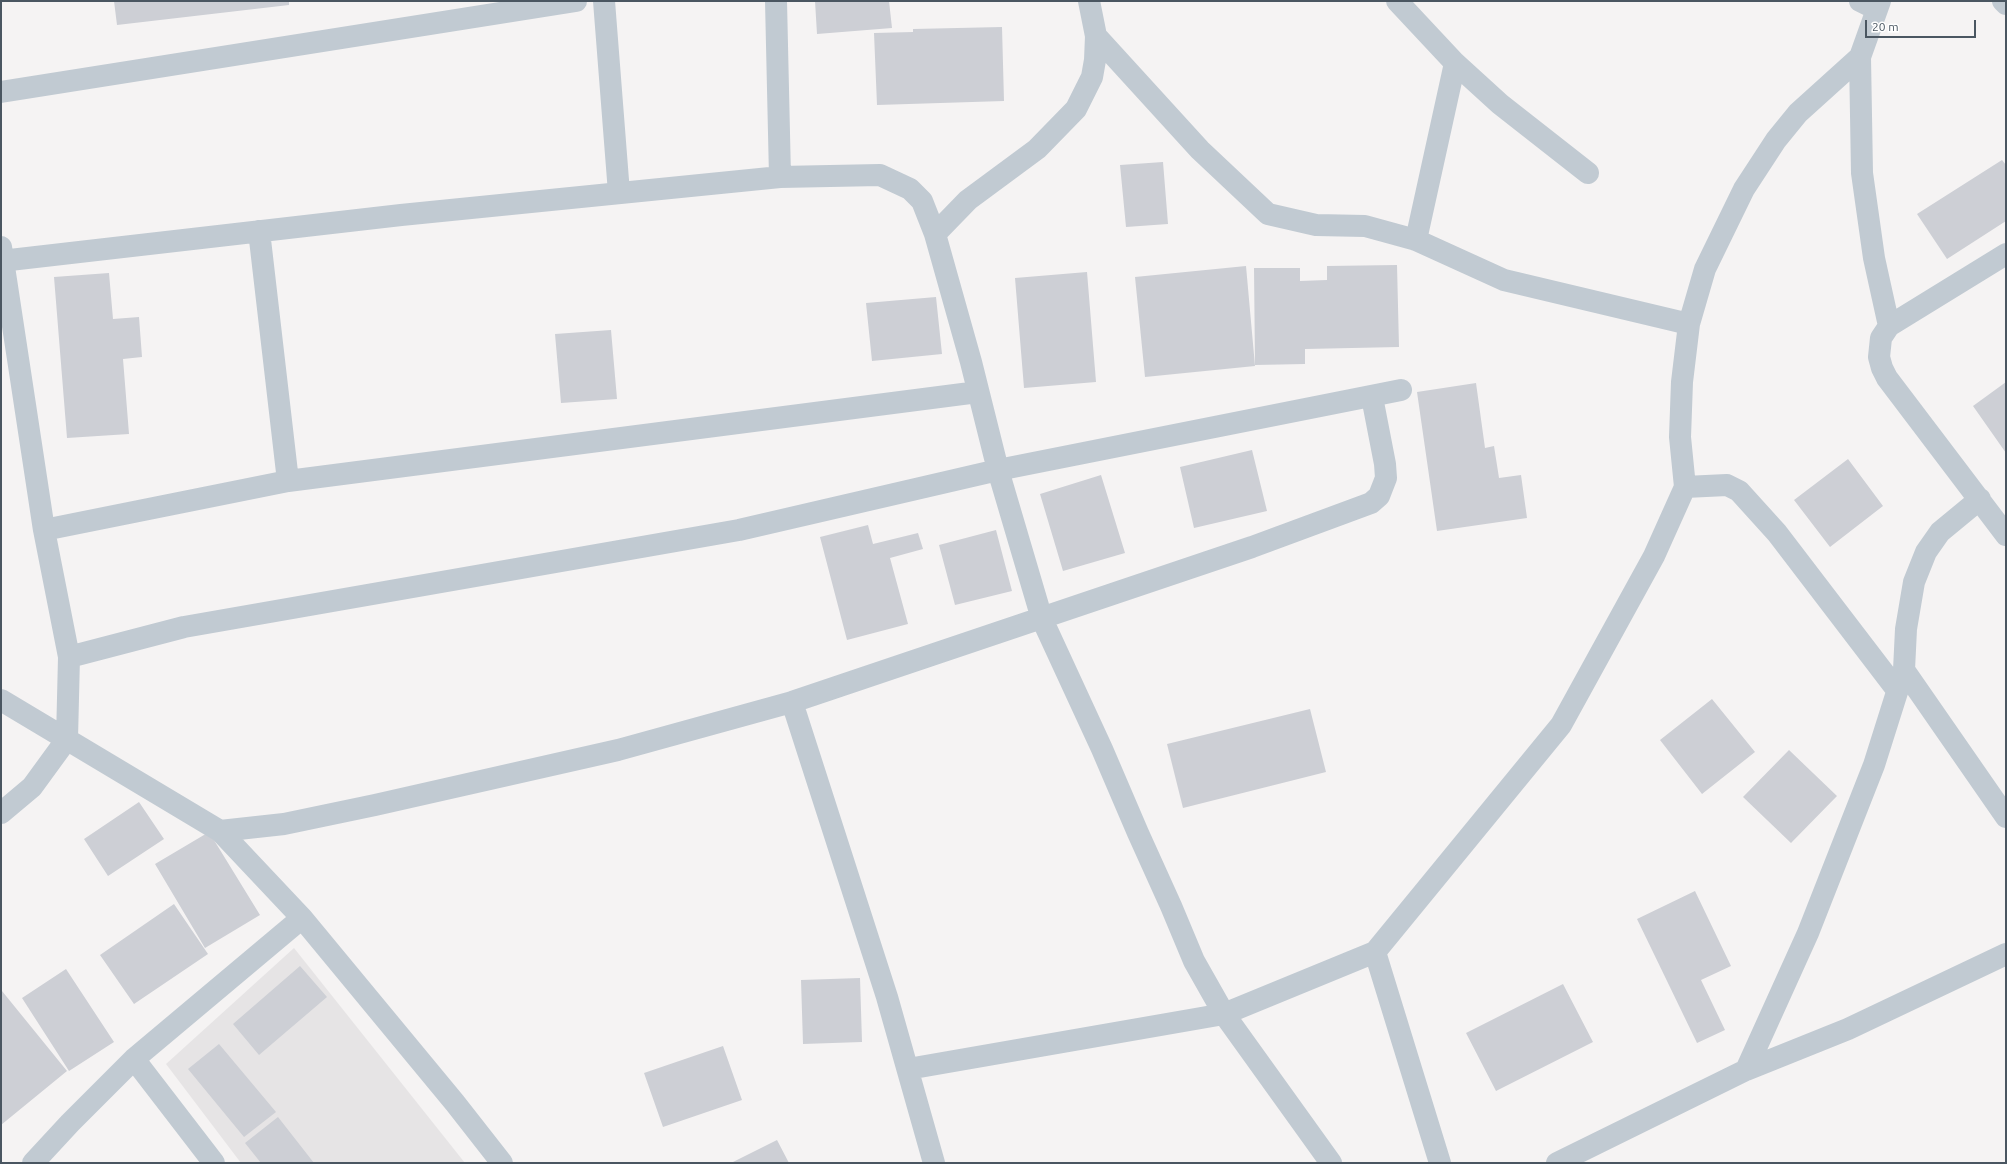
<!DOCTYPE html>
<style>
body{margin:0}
#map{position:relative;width:2007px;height:1164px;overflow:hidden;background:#f5f3f3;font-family:Ubuntu,sans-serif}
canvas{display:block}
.frame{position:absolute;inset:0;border:2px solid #4a5661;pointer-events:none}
.scale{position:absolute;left:1865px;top:20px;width:111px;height:18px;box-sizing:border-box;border:2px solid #4a5661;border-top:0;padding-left:5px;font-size:12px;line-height:14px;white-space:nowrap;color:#4a5661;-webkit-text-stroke:3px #fff;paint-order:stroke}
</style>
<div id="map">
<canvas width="2007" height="1164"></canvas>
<div class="frame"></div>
<div class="scale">20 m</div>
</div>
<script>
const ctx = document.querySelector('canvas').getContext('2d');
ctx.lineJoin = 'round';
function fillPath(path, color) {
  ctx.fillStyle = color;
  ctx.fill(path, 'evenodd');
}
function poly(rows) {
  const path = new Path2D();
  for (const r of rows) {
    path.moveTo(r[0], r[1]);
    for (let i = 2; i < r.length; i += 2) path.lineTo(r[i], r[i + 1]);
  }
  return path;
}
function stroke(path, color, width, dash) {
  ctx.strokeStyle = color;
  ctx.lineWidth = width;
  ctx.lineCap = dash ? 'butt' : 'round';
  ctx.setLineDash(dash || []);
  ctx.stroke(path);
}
const education = poly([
 [294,948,465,1163,241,1163,166,1064]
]);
const building = poly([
 [114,1,289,1,289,5,117,25],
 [815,1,889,1,892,28,817,34],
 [1002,27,1004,101,877,105,874,33,913,32,913,29],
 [2002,160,2006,165,2006,221,1947,259,1917,214],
 [1163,162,1168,224,1126,227,1120,165],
 [1397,265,1399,347,1305,349,1305,364,1255,365,1254,268,1300,268,1300,281,1327,280,1327,266],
 [1246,266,1255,366,1145,377,1135,277],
 [1087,272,1096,382,1024,388,1015,278],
 [109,273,113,319,139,317,142,357,123,359,129,434,67,438,54,277],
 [936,297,942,354,872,361,866,303],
 [611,330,617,399,561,403,555,334],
 [2006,382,2006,453,1973,406],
 [1476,383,1485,448,1494,446,1499,478,1521,475,1527,518,1437,531,1417,392],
 [1252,450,1267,511,1194,528,1180,467],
 [1848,459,1883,506,1830,547,1794,500],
 [1101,475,1125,553,1063,571,1040,494],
 [868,525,873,544,918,533,923,549,890,558,908,624,847,640,820,537],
 [996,530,1012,591,955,605,939,545],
 [1712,699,1755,752,1702,794,1660,740],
 [1310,709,1326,772,1183,808,1167,744],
 [1789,750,1837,796,1791,843,1743,797],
 [139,802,164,839,108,876,84,839],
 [209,832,260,915,205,948,155,864],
 [1695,891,1731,966,1701,980,1725,1030,1697,1043,1637,919],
 [174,904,208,954,134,1004,100,955],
 [300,966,327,997,259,1055,233,1024],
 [66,969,114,1042,69,1071,22,998],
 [860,978,862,1042,803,1044,801,980],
 [1563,984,1593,1042,1496,1091,1466,1033],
 [2,991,67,1071,1,1125,1,992],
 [219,1044,276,1112,244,1137,188,1069],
 [723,1046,742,1100,663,1127,644,1073],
 [278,1117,314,1163,261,1163,245,1143],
 [777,1140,789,1163,731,1163]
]);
const minor = poly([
 [604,1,619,193],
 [776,1,780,177],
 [1397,1,1455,63,1500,104,1588,173],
 [1860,1,1876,9],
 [1880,1,1860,57,1862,173,1874,258,1889,326],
 [2003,1,2006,4],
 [1096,36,1200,150,1268,214,1316,225,1365,226,1416,240,1504,280,1689,324],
 [1,92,576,1],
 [259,231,288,481],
 [935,234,968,200,1037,149,1076,109,1092,77,1095,60,1096,36,1089,1],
 [1416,240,1455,63],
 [2006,254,1889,326,1881,338,1879,357,1882,368,1887,378,2006,535],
 [1,261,401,215,780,177,880,175,910,189,922,201,935,234,971,362,998,470,1042,619,1102,749,1138,833,1171,906,1194,961,1224,1014,1331,1163],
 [1685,487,1727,485,1739,491,1777,533,1897,690],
 [44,530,288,481,978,392],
 [69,657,184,627,739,530,998,470,1401,390],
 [1904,670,2006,817],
 [1,700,220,831,302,918,455,1103,502,1163],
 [792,702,887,997,934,1163],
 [1,813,32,787,67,739,69,657,44,530,1,247],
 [220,831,284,824,375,805,618,750,792,702,1252,547,1371,503,1379,496,1386,478,1385,464,1372,397],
 [134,1059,214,1163],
 [908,1069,1224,1014,1375,952],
 [1746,1070,1808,933,1874,765,1904,670,1906,629,1914,582,1926,552,1940,532,1980,499],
 [33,1163,70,1123,134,1059,302,918],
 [1440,1163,1375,952,1561,725,1654,556,1685,487,1680,437,1682,382,1689,324,1705,269,1744,189,1776,140,1798,113,1860,57],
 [1557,1163,1746,1070,1848,1029,2006,954]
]);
fillPath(education, '#e6e4e5');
fillPath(building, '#cdcfd5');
stroke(minor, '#c1cad2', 22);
</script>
